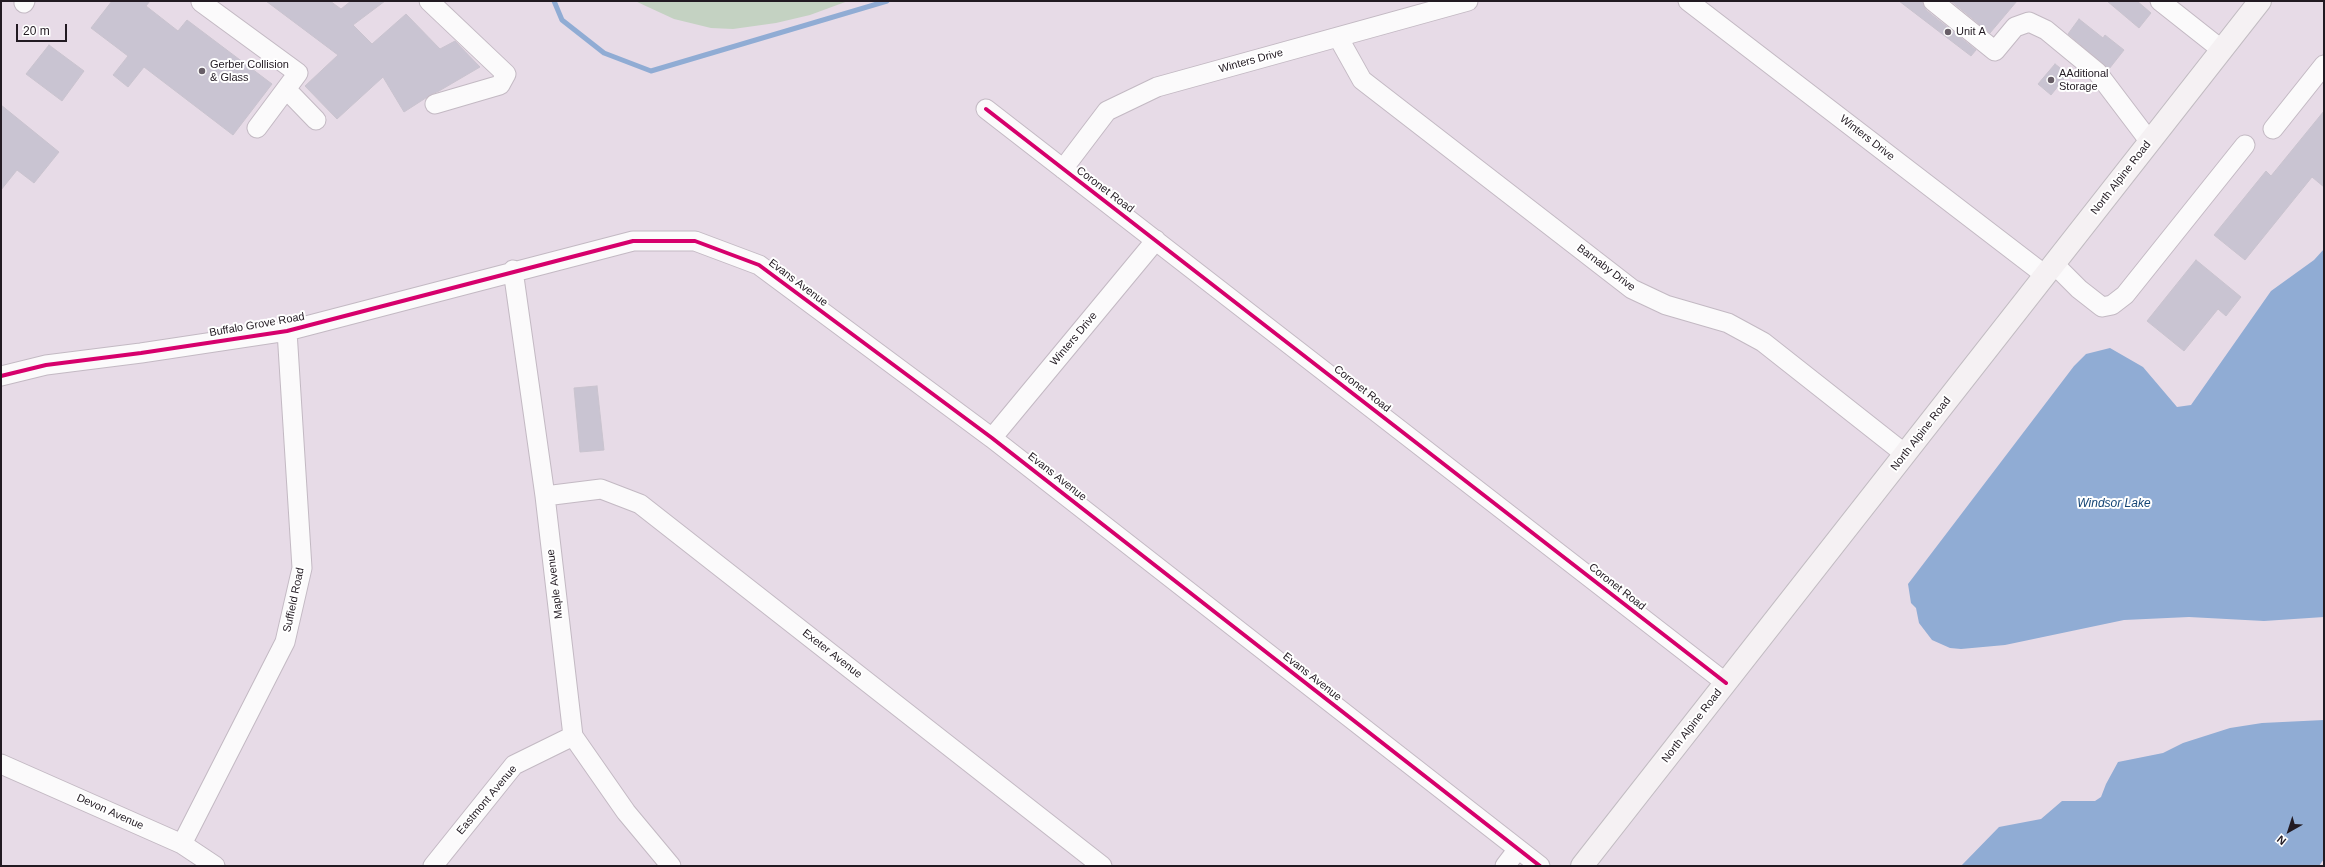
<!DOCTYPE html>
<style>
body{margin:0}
#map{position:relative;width:2325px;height:867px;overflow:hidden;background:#e7dbe7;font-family:Helvetica,sans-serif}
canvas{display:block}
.frame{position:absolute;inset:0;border:2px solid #221a22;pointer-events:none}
.north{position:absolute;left:2269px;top:811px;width:40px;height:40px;-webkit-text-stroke:3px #fff;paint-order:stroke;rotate:219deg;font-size:11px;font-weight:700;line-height:16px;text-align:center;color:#221a22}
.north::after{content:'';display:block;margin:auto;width:14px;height:18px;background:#221a22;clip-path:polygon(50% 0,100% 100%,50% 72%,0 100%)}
.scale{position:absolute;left:16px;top:24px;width:51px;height:18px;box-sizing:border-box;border:2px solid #221a22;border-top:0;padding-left:5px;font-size:12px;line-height:14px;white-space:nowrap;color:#221a22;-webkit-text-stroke:3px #fff;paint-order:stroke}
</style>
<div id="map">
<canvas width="2325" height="867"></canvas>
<div class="frame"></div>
<div class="north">N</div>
<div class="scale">20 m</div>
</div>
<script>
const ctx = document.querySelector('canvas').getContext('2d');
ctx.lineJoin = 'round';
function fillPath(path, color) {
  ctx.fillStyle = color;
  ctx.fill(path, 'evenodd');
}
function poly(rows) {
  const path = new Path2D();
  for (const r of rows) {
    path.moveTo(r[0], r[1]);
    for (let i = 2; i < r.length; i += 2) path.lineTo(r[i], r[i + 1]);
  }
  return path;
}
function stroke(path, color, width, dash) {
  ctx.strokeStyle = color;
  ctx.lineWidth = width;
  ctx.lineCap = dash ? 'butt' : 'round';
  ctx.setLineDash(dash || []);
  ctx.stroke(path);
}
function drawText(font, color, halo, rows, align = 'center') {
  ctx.font = font + ' Helvetica,sans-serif';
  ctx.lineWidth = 4;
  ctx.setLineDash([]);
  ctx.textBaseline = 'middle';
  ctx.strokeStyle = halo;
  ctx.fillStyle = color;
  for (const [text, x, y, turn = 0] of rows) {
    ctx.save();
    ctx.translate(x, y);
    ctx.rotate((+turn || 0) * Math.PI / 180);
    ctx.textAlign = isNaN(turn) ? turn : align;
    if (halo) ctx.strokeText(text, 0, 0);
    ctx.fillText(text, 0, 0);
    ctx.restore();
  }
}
const green = poly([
 [635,1,848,1,810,15,776,23,733,29,711,28,674,19]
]);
const water = poly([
 [2324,249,2324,617,2264,621,2189,617,2124,620,2005,645,1961,649,1950,648,1932,640,1919,623,1916,608,1911,603,1908,584,2074,366,2086,354,2110,348,2143,367,2177,407,2191,405,2271,291,2314,260],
 [2324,720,2324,859,2319,866,1961,866,1999,827,2041,819,2062,801,2095,801,2101,797,2106,784,2118,762,2163,753,2183,743,2230,728,2262,723]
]);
const stream = poly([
 [554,1,562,20,604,53,651,71,887,1]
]);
const building = poly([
 [112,1,150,1,146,6,178,31,187,20,272,84,233,135,144,67,128,87,113,75,128,56,91,28,112,1],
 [266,1,330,1,341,9,351,1,385,1,353,25,372,44,406,14,440,49,455,41,480,67,439,91,432,94,404,112,383,77,337,119,305,86,338,55,266,1],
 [1899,1,1922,1,1926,10,1976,50,1971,56,1899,1],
 [1951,1,2017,1,1990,33,1951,1],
 [2107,1,2137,1,2151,13,2139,28,2107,1],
 [2079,19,2103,38,2105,35,2124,50,2109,69,2068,34,2079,19],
 [49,45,84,71,62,101,26,74,49,45],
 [2055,64,2068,74,2051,95,2038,84,2055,64],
 [1,105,59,152,34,183,17,170,1,190,1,105],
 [2324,111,2324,187,2312,177,2245,260,2214,235,2266,171,2271,176,2324,111],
 [2196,260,2241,297,2226,316,2218,309,2184,351,2147,321,2196,260],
 [597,386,604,450,580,452,574,388,597,386]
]);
const minor = poly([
 [429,1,506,74,500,85,435,104],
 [1688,1,2045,275],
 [1933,1,1995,51,2015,27,2029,22,2046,30,2097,72,2150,142],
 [2160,1,2222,50],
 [201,2,298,73,257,128],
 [24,3,25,1],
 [1338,37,1362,80,1632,289,1666,305,1728,323,1763,342,1905,454],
 [286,89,316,120],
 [986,109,1726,683],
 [2273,129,2324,65],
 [1063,169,1107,111,1157,87,1468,1],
 [2054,264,2079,289,2102,307,2112,305,2125,295,2245,145],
 [513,270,545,496,573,736,626,812,671,866],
 [1,376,46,365,141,353,287,331,633,241,695,241,759,265,992,438,1540,866],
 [992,438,1156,240],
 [545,496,601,489,640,504,1102,866],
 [1,764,182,844,215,866],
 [182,844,285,642,302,568,287,331],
 [433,866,514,765,573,736],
 [1505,866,1518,849]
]);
const major = poly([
 [1582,866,2260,1]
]);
const cycleway = poly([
 [986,109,1726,683],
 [1,376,46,365,141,353,287,331,633,241,695,241,759,265,992,438,1540,866]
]);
const markers = [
 [1948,32,4,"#675e67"],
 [202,71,4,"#675e67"],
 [2051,80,4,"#675e67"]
];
const poiNames = [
 ["Unit A",1956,32],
 ["Gerber Collision",210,65],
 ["& Glass",210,78],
 ["AAditional",2059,74],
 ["Storage",2059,87]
];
const streetNames = [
 ["Winters Drive",1251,61,-15],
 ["Winters Drive",1867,138,38],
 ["North Alpine Road",2121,178,-52],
 ["Coronet Road",1105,190,37],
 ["Barnaby Drive",1606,268,37],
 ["Evans Avenue",798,283,37],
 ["Buffalo Grove Road",257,325,-10],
 ["Winters Drive",1074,339,-50],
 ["Coronet Road",1362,389,38],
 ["North Alpine Road",1921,434,-52],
 ["Evans Avenue",1057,477,38],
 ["Maple Avenue",555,584,-97],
 ["Coronet Road",1617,587,38],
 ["Suffield Road",294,600,-78],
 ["Exeter Avenue",832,654,38],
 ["Evans Avenue",1312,677,38],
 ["North Alpine Road",1692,726,-52],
 ["Eastmont Avenue",487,800,-50],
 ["Devon Avenue",110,812,24]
];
const waterNames = [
 ["Windsor Lake",2114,504]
];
fillPath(green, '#c4d2c2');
fillPath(water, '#90acd4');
stroke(stream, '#90acd4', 5);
fillPath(building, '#c9c4d2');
stroke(building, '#c9c3ce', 1);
stroke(minor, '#c3b9c3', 21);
stroke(major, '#c2bcc2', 24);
stroke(minor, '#fbfafb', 19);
stroke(major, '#f5f1f3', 22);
stroke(cycleway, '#d6006c', 4);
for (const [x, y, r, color] of markers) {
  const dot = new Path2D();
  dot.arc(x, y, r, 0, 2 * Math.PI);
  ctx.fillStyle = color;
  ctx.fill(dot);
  stroke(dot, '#fff', 1.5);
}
drawText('11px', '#221a22', '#fff', poiNames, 'left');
drawText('11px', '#221a22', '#fff', streetNames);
drawText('italic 12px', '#144575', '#fff', waterNames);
</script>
